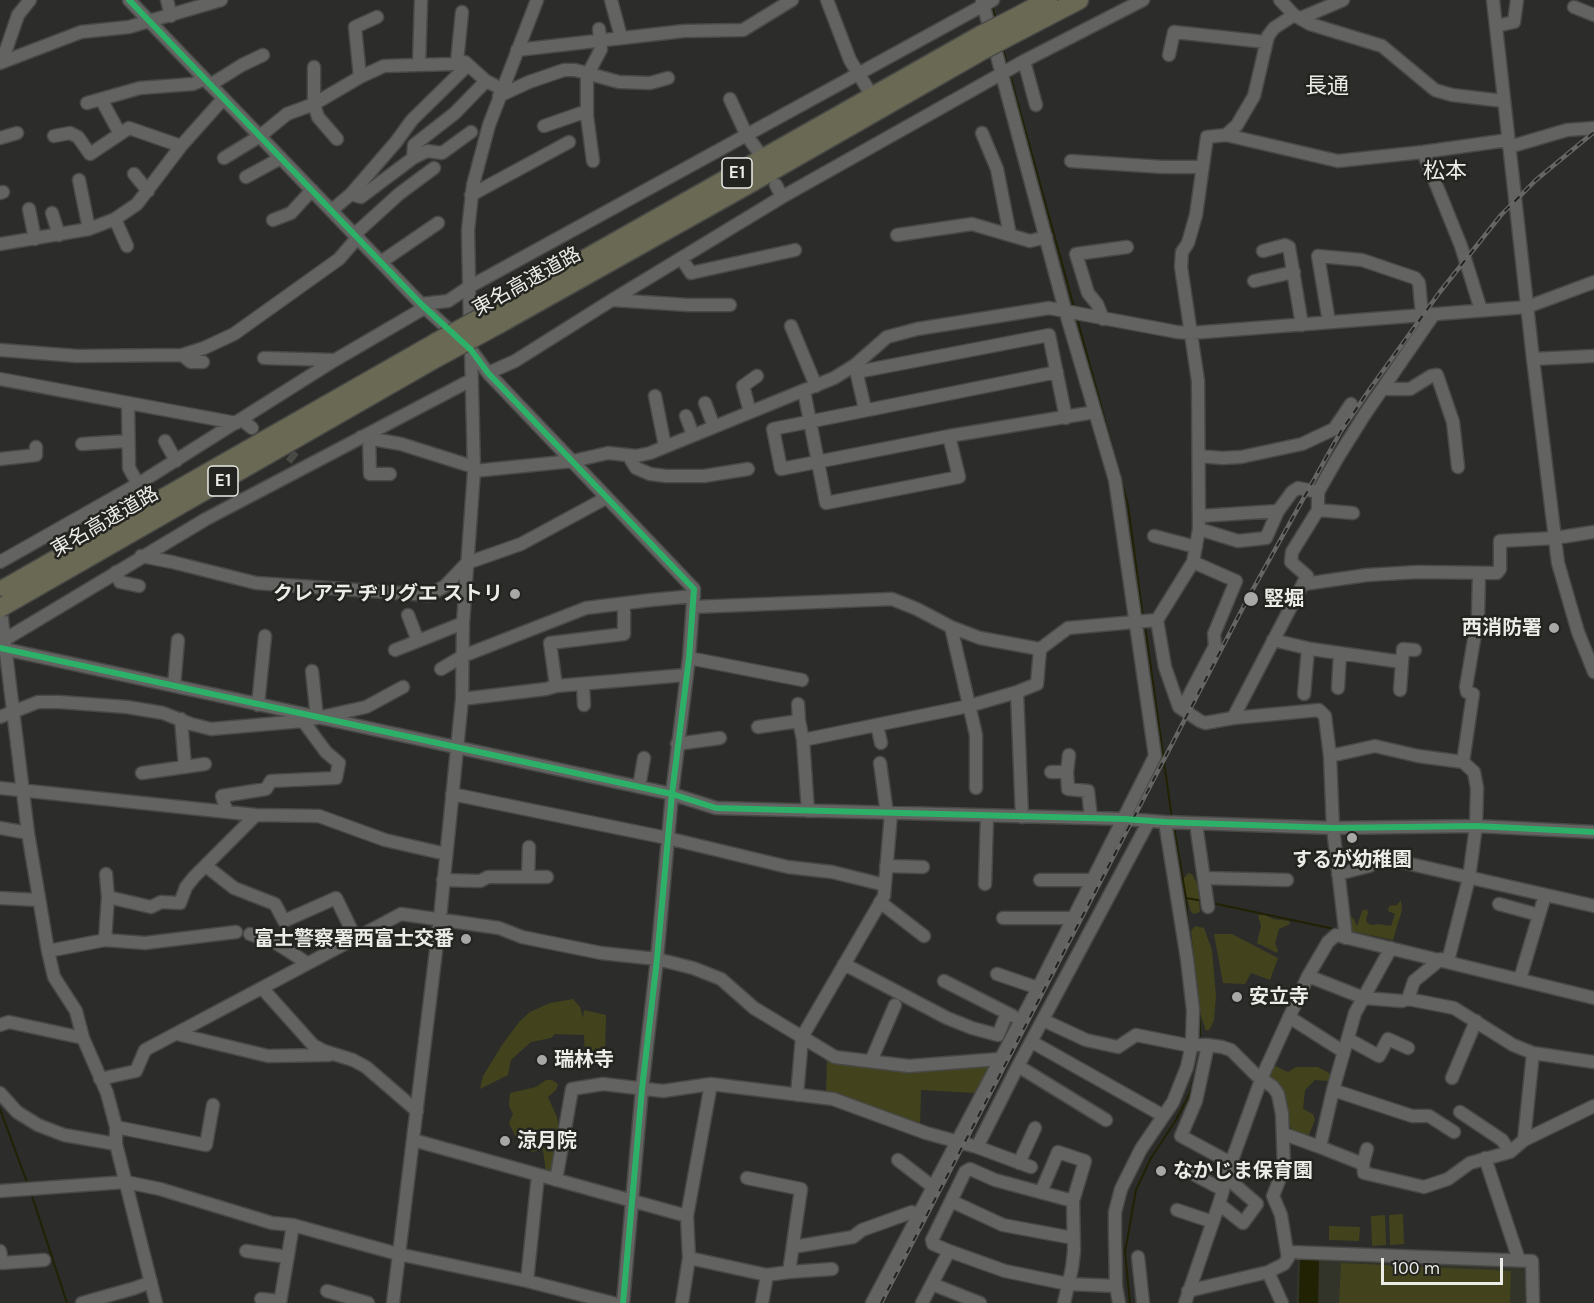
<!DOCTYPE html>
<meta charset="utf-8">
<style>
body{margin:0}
#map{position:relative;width:1594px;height:1303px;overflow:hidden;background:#2c2c2a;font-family:Karla,sans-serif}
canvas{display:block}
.scale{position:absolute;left:1381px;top:1258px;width:122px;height:27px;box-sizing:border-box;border:3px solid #ebebe8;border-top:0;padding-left:8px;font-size:18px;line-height:21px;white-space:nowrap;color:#ebebe8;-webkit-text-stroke:4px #23231f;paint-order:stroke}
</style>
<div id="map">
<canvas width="1594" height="1303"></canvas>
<div class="scale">100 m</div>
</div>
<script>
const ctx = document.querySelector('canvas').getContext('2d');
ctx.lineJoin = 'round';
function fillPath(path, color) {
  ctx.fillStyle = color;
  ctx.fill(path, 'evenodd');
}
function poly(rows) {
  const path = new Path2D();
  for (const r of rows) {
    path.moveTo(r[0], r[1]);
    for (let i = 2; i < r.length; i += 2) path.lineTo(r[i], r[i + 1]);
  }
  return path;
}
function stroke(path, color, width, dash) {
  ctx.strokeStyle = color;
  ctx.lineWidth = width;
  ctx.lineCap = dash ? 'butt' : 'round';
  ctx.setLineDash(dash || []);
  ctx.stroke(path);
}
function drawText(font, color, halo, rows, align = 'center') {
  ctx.font = font + ' Karla,"Noto Sans JP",sans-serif';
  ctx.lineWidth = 5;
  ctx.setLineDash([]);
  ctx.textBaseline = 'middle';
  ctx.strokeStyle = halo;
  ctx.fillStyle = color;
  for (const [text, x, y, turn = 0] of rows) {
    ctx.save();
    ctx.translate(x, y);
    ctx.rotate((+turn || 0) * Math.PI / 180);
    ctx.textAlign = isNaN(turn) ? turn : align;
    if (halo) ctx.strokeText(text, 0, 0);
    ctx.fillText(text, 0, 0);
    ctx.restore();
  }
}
const built = poly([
 [1298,1255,1528,1266,1528,1303,1296,1303]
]);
const green = poly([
 [1188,873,1192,874,1198,885,1200,912,1194,914,1191,912,1184,887,1184,878],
 [1401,900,1402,910,1393,940,1351,931,1348,914,1354,919,1357,926,1362,911,1367,909,1368,913,1366,919,1367,923,1372,925,1378,924,1391,926,1395,914,1388,911,1389,906,1397,905],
 [1258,915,1265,915,1273,919,1289,921,1290,924,1279,929,1275,944,1278,950,1277,953,1257,943,1261,926],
 [1195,926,1204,928,1212,950,1216,996,1214,1020,1210,1029,1206,1031,1201,1016,1191,931],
 [1214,934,1232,934,1278,958,1270,980,1251,973,1245,984,1223,983],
 [573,999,580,1007,583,1018,584,1010,606,1015,605,1056,585,1054,584,1035,555,1034,551,1038,531,1042,511,1060,508,1075,480,1089,483,1076,502,1045,519,1022,530,1012,550,1003],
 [827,1059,890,1069,992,1066,975,1093,921,1090,920,1129,826,1093],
 [1271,1064,1288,1072,1296,1067,1318,1067,1329,1073,1333,1077,1328,1081,1315,1080,1305,1090,1303,1109,1313,1114,1315,1120,1308,1137,1292,1132,1280,1089,1274,1079,1266,1074],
 [546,1080,552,1080,558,1084,556,1090,548,1097,557,1117,559,1130,556,1171,546,1172,543,1150,531,1152,515,1136,509,1123,513,1114,509,1106,510,1093,536,1087],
 [1403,1214,1404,1244,1390,1245,1389,1215],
 [1385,1215,1386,1245,1372,1246,1371,1216],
 [1329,1226,1360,1227,1359,1241,1329,1240],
 [1341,1263,1511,1271,1510,1303,1339,1303]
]);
const water = poly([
 [1300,1260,1319,1260,1318,1303,1299,1303]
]);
const stream = poly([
 [992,6,996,20],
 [1003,49,1007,64],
 [1010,75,1074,307],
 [1077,318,1128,505,1143,617],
 [1145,625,1172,819],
 [1174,827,1186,898,1188,925],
 [1186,898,1203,901],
 [1212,903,1339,930],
 [1196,985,1200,1024,1200,1042],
 [0,1109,28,1185],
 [31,1193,67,1303],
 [1130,1303,1125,1252,1136,1190,1151,1158,1176,1120,1190,1093,1198,1065]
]);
const minorTunnel = poly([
 [275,444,295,459]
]);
const minor = poly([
 [129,0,421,304,471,350,488,373,694,589,689,658,672,794,657,959,642,1089,623,1303],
 [167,0,171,16],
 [611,0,621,37],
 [827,0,850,60,869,91],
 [1280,0,1294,15,1310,24,1382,46,1435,90,1452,95,1504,101],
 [1493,0,1533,359,1558,563,1578,632,1594,672],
 [1574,7,1594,15],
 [1294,15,1274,28,1268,36,1254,96,1237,125,1226,135,1207,137,1196,215,1188,243,1182,252,1181,267,1198,381,1199,529,1193,562,1157,620,1165,667,1179,707,1200,721,1205,723,1233,718,1319,710,1325,716,1330,756,1333,828,1346,938],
 [1301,18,1343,0],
 [1496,26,1514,22,1517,0],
 [517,50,684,31,743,30,792,0],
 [1169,55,1174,32,1266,42],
 [0,57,6,50,18,15,30,0],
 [1024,61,1036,105],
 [457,62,462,12],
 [0,63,81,32,129,27,221,0],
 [419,65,421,0],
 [314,67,314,104,318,117,337,139],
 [360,77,355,27,377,17],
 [210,85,242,65,263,55],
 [499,96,529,82,564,70,575,70,619,82,650,83,668,78],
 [101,99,120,134],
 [730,99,747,136,760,154],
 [87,103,140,88,193,84,205,79],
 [544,126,587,111],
 [982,133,997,169,1010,235],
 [1226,135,1338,161,1423,152,1508,140],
 [54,136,70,133,78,137,90,154,129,128,181,146],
 [0,138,17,133],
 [1509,147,1567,130,1594,128],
 [1423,152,1461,246,1481,310],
 [224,158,260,136,287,114,314,104,360,77,384,66,452,64,465,62,486,81,502,89],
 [413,158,414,145,455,113,486,81],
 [593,161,587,116,587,80,588,74,601,49,599,29],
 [1071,161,1163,167,1203,167],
 [134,174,148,191],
 [246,177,281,158],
 [79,180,89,229],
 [776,185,782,197],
 [0,193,3,192],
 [351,194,396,142,412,120,468,65],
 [471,195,569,142],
 [29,209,35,239],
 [332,210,351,194,361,197,413,158,427,151,442,153,471,132],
 [52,213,59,235],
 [115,219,127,246],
 [273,220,291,213,312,190],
 [355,234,399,194,434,168],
 [897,235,972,224,1030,241,1046,237],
 [0,244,89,229,115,219,137,204,181,146,223,99],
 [1263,251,1285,245,1289,247,1302,325],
 [681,258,691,273,795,250],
 [381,262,438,223],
 [1254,281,1294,272],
 [612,300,688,305,730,305],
 [421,304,448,301,469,287,993,0],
 [1103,319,1097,304,1088,293,1076,254,1127,247],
 [1329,322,1318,256,1362,260,1415,278,1419,283,1422,315],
 [791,326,816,386],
 [470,328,468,230,473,185,489,125,537,0],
 [0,350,77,356,182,355,204,348,234,334,339,259,358,237],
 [182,355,191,362,203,362],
 [264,358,334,360],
 [1533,359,1594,356],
 [855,366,865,409],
 [857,372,1049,335,1066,418],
 [1057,372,773,429,781,469,949,436,1095,412],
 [488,373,515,361,612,300,782,197,1024,61,1143,0],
 [0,379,236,423],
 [1383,389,1410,389,1431,376,1437,375,1453,422,1458,467],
 [804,391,826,503,959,477,949,436],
 [655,396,665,446],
 [705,403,714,427],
 [128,404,129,468,138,484],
 [750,412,743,386,757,376],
 [686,416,693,435],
 [242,420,252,428],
 [361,437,401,444,474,467],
 [369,438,370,474,390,474],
 [165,441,176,461],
 [82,444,127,441],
 [628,455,636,468,650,474,666,476,704,476,748,469],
 [1199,456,1222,458,1241,457,1302,444,1334,429,1351,404],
 [0,459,36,455,36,447],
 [474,471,573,461,608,453,636,456,650,453,834,378,855,365,887,337,917,329,1049,308,1177,332,1191,333,1527,307,1594,282],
 [1318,510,1318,492,1338,457,1365,414,1434,314],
 [1200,516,1278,511],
 [1199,529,1238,541,1266,538,1278,511,1292,492,1298,488,1318,492],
 [1154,536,1196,547],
 [141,556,172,562,256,583,429,595,445,586,467,563,521,544,606,498],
 [0,562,138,484,335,360,426,307],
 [116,572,120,582,139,586],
 [1304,584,1367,575,1418,572,1497,573,1500,569,1500,541,1555,538,1594,532],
 [0,604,28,833,48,951,54,977,76,1011,83,1038,107,1093,116,1127,116,1144,156,1303],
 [693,607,892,599,917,609,951,627,980,638,1040,649,1068,628,1157,620],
 [408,615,418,641,463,623],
 [951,627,976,735,976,788],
 [4,640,206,519,471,380],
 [1273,640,1311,649,1402,662,1400,690],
 [0,648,672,794,716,808,1125,819,1165,822,1333,828,1476,826,1594,832],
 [395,650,418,641],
 [689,658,802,680],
 [1402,662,1403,649,1415,650],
 [441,669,463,656,586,608,651,600,694,596],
 [312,671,317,718],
 [583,684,584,705],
 [174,686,178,640],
 [556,686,550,643,624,634,624,604],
 [1338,688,1340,653],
 [1017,692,1022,817],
 [1304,694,1308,649],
 [462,699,546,689,556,686,685,675],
 [798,704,799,721,803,740,808,811],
 [258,705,265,636],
 [1182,709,1215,646,1214,634,1236,581,1193,562],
 [0,717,38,702,59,702,127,707,163,713,191,724,211,729,303,721,366,707,403,687],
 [1233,718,1307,576,1291,562,1292,552,1318,510,1353,513],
 [181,719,185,767],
 [877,725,881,743],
 [758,727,799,721],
 [803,740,969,706,1017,692,1037,684,1040,649],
 [677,744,720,738],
 [1330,756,1375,746,1418,756,1463,762,1474,772,1477,788,1476,826,1469,878,1448,961],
 [1463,762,1473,694,1467,692,1466,687,1478,616,1479,574],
 [880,763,887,814],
 [1051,772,1067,772,1068,789,1088,791,1091,818],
 [1067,772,1069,755],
 [142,773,205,764],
 [639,787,644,758],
 [0,788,256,815,319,816,385,840,446,854],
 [452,794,667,838,788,867,832,872,885,885],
 [227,812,222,796,266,789,271,781,336,778,339,763,326,752,303,721],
 [1196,824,1208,907],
 [0,828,28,833],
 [206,866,234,888,275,904,284,921,336,898,355,937],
 [886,866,923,867],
 [1338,874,1369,866,1380,860,1393,860,1594,906],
 [528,877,529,847],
 [1204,878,1287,880],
 [443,880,480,881,488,877,547,877],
 [1040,880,1093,880],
 [985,884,987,816],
 [108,897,151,907,161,902,180,903,186,887,194,877,256,815],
 [0,898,38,900],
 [880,902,924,936],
 [1499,904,1539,915],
 [1003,918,1074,918],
 [250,934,276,943,307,963],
 [105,940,145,943,236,932],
 [1391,948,1355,1013,1333,1090,1320,1147,1363,1164,1364,1173,1424,1187,1448,1179,1470,1163,1510,1152,1524,1140,1594,1106],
 [48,951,105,940,108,897,106,874],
 [844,964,947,1018,972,1028,998,1035,1007,1013],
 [997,974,1038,988],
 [1308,976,1364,998,1402,1001,1408,999,1454,1008,1513,1045,1533,1053,1594,1062],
 [1520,979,1545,895],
 [944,981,1013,1016],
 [262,988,313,1045,324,1051,353,1060,366,1067,417,1111],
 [1408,999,1414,981,1441,959],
 [1289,1017,1344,1052],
 [1043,1020,1086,1040,1118,1047,1136,1035,1186,1045,1208,1045,1222,1047,1231,1050,1256,1075,1273,1087,1278,1094,1282,1114,1284,1168,1273,1196,1281,1215,1288,1258,1284,1264,1268,1272,1188,1291],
 [0,1025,9,1022,83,1038],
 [177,1034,268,1056,329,1055],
 [1348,1039,1379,1056,1388,1039,1408,1048],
 [1032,1042,1162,1115],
 [1208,1045,1196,1101,1181,1136,1231,1163],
 [871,1061,895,1005],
 [1018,1066,1106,1120],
 [1452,1078,1476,1021],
 [100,1079,136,1071,145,1050,401,914,499,928,522,937,601,953,657,959,693,968,721,979,754,1008,835,1057,909,1066,999,1059],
 [1333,1090,1412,1116,1429,1116,1454,1132],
 [0,1093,17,1112,38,1125,64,1135,116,1144],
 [797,1095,802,1037,884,896,891,814],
 [1460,1112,1502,1140,1510,1152],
 [116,1127,206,1145,213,1105],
 [1284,1134,1320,1147],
 [413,1140,687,1216],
 [1524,1140,1533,1053],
 [977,1147,1018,1066,1149,821],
 [1485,1158,1519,1260],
 [898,1160,933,1187],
 [1019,1163,1035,1128],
 [1363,1164,1367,1149],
 [1195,1175,1223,1190],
 [556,1180,572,1089,603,1084,663,1091,711,1084,833,1099,926,1133,977,1147,1031,1167],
 [0,1191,126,1182,160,1189,272,1223,293,1225,398,1254,527,1281,613,1303],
 [1041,1192,1058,1152,1085,1161,1073,1201,1074,1251,1072,1268,1064,1303],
 [951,1201,1003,1225,1073,1238],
 [1219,1204,1243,1223,1257,1204,1227,1178],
 [1177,1210,1213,1222],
 [793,1247,853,1237,862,1230,912,1212,917,1214],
 [0,1251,2,1263,44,1260],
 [246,1251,288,1257],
 [949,1251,933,1244,932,1240,965,1172,970,1169,995,1180,1073,1201],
 [1288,1252,1532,1261,1533,1303],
 [1138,1257,1143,1303],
 [689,1258,767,1275,789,1272,801,1189,747,1178],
 [789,1272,832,1269],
 [1268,1272,1282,1303],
 [527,1281,538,1175],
 [932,1284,980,1303],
 [327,1291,368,1303],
 [261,1299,280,1301],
 [82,1303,135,1288,151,1282],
 [280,1303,293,1225],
 [393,1303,440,918,462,699,463,623,474,471,471,349],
 [682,1303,689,1258,687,1216,711,1084],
 [762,1303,767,1275],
 [872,1303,1038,988,1155,756,1115,480,1065,310,982,0],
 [922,1303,949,1251,1005,1271,1068,1284,1116,1286],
 [1119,1303,1116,1286,1115,1235,1115,1212,1121,1189,1141,1149,1173,1102,1187,1067,1192,1044,1193,1010,1187,959,1165,822],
 [1185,1303,1219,1204,1231,1163,1262,1077,1308,976,1328,942,1336,935,1594,998]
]);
const highway = poly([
 [1020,15,1048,0],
 [1027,27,1079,0],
 [493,311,981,35],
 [499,324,749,184,985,49],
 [0,591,435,343],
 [7,604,438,357]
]);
const rail = poly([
 [881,1303,1248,598,1341,431,1372,386,1439,293,1501,215,1536,180,1594,132]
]);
const highwayBridge = poly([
 [981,35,1020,15],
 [985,49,1027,27],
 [435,343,493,311],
 [438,357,499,324],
 [0,608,7,604]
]);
const cycleway = poly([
 [129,0,421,304,471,350,488,373,694,589,689,658,672,794,657,959,642,1089,623,1303],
 [0,648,672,794,716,808,1125,819,1165,822,1333,828,1476,826,1594,832]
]);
const markers = [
 [515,594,6,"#a8a8a6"],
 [1251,599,8,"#a8a8a6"],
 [1554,628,6,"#a8a8a6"],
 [1352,838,6,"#a8a8a6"],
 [466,939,6,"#a8a8a6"],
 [1237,997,6,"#a8a8a6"],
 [542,1060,6,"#a8a8a6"],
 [505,1141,6,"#a8a8a6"],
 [1161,1171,6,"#a8a8a6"]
];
const shields = [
 [737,173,30],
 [223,481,30]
];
const shieldNames = [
 ["E1",737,173],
 ["E1",223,481]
];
const streetNames = [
 ["東名高速道路",527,282,-29],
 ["東名高速道路",105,522,-30]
];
const poiNames = [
 ["クレアテ ヂリグエ ストリ",503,594,"right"],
 ["竪堀",1264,599],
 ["西消防署",1542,628,"right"],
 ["するが幼稚園",1352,860,"center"],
 ["富士警察署西富士交番",454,939,"right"],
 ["安立寺",1249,997],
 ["瑞林寺",554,1060],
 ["涼月院",517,1141],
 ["なかじま保育園",1173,1171]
];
const quarterNames = [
 ["長通",1327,87],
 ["松本",1445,172]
];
fillPath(built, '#323329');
fillPath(green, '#42431d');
fillPath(water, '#212104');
stroke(stream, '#212104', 2);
stroke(minorTunnel, '#494946', 12, [12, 6]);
stroke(minor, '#484846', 15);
stroke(highway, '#484846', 21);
stroke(minor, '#636362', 12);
stroke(highway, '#6a6a54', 18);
stroke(rail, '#666664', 4.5);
stroke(rail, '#23231f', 2, [7]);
stroke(highwayBridge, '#484846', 21, []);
stroke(highwayBridge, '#6a6a54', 18);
stroke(cycleway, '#2db169', 6);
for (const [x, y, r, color] of markers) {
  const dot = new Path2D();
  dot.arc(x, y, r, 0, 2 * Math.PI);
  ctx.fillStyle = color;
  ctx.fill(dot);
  stroke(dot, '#23231f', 2);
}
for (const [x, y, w] of shields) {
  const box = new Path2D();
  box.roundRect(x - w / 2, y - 15, w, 30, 4.5);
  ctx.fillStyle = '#23231f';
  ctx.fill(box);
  stroke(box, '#ebebe8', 1.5);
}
drawText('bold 18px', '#ebebe8', null, shieldNames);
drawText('20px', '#ebebe8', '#23231f', streetNames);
drawText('bold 20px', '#ebebe8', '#23231f', poiNames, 'left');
drawText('22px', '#ebebe8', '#23231f', quarterNames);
</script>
